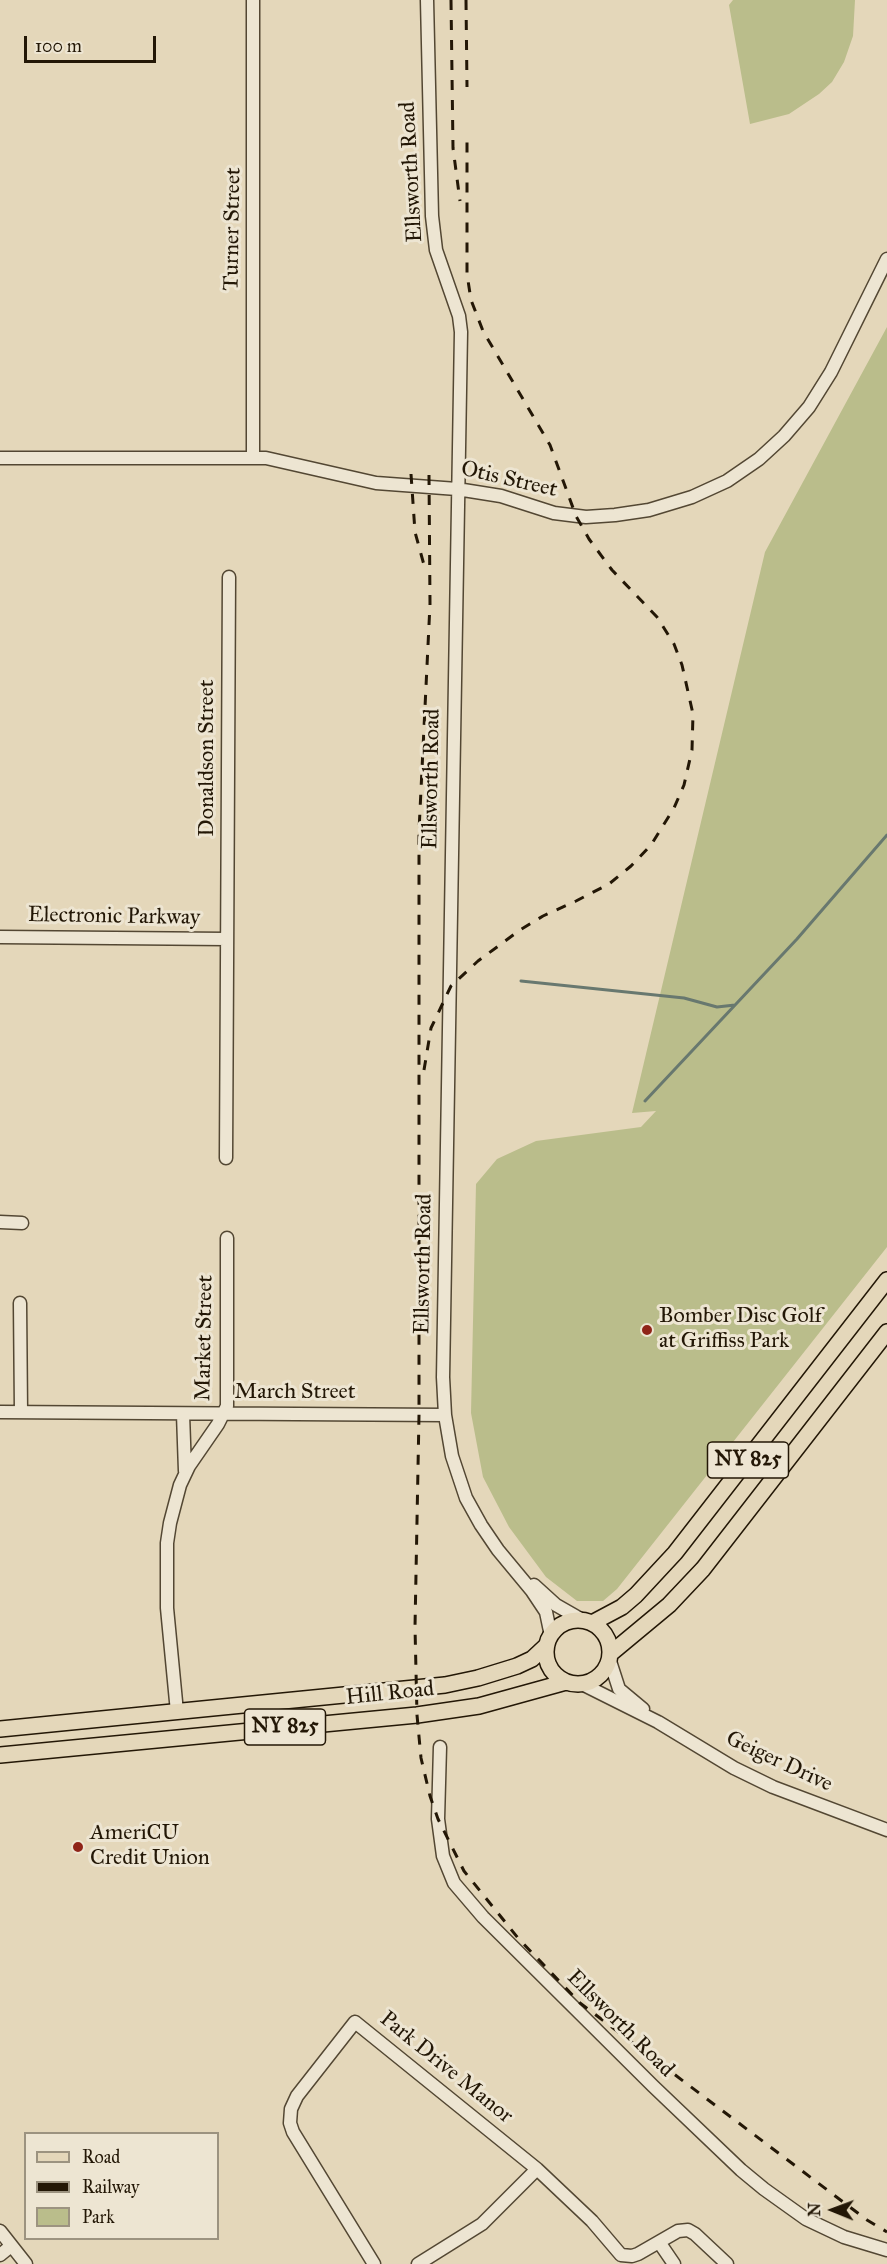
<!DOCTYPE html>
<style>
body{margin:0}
#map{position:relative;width:887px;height:2264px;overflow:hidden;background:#e4d7ba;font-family:"IM FELL Great Primer",serif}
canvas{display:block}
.legend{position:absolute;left:24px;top:2132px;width:195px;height:108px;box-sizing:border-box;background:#ede5d2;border:2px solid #9c9380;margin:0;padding:8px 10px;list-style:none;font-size:18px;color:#231706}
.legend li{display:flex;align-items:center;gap:12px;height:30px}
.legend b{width:30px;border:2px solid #9c9380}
.north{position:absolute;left:803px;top:2180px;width:60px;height:60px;-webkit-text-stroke:4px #ede5d2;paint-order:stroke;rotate:271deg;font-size:16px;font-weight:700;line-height:24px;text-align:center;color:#231706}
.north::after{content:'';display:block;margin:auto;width:21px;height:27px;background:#231706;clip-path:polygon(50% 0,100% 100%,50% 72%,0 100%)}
.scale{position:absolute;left:24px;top:36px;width:132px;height:27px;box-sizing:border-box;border:3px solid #231706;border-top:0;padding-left:8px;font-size:18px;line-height:21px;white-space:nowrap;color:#231706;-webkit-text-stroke:4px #ede5d2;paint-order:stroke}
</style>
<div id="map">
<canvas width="887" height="2264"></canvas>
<ul class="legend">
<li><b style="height:8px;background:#e4d7ba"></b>Road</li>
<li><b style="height:8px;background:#231706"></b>Railway</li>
<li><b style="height:16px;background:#babd8b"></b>Park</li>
</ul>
<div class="north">N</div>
<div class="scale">100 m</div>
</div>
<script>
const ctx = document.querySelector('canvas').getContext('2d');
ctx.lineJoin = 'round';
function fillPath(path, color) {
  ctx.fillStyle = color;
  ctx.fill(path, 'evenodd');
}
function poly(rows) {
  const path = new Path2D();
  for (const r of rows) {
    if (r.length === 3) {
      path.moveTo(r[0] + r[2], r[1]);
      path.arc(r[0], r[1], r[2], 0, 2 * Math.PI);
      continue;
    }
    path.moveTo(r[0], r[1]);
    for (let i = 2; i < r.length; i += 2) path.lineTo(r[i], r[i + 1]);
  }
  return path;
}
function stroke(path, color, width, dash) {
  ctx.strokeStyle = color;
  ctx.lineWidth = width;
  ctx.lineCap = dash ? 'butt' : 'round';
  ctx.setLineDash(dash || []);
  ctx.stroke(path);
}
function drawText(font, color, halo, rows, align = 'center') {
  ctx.font = font + ' "IM FELL Great Primer",serif';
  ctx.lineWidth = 6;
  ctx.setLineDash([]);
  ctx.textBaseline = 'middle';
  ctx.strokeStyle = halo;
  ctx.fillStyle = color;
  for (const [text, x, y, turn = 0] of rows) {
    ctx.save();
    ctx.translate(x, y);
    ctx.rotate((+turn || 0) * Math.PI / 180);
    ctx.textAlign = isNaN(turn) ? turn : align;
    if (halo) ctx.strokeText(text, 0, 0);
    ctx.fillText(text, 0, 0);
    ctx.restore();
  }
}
const green = poly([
 [733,0,855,0,853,36,844,62,832,82,819,94,789,114,750,124,729,5],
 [887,327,887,1247,617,1589,603,1601,577,1601,546,1577,509,1527,483,1477,471,1413,476,1184,497,1159,536,1141,641,1127,656,1111,632,1113,765,552]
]);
const stream = poly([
 [521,981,684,998,717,1007,735,1005],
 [645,1101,797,939,887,835]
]);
const minor = poly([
 [253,0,253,458],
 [427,0,432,216,436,250,459,316,461,332,443,1377,445,1415,452,1456,466,1498,481,1525,498,1550,532,1591,546,1612,551,1636],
 [0,458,266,458,376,483,457,489,501,496,554,513,586,517,615,515,649,510,692,497,727,481,759,459,784,436,809,407,831,372,887,259],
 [0,937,227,939],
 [226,1158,229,577],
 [0,1222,22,1223],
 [20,1303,21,1412],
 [0,1412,445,1415],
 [183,1414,185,1471],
 [534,1585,556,1605,584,1621],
 [609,1658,619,1689,643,1709],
 [582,1684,658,1722,734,1768,773,1787,887,1830],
 [177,1712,167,1608,167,1543,170,1523,180,1485,189,1466,218,1424,227,1406,227,1238],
 [440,1747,438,1819,443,1856,454,1883,483,1917,653,2086,741,2170,764,2189,806,2219,844,2237,887,2250],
 [0,2231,26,2264],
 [659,2242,674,2264],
 [0,2255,11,2246],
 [374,2264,293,2132,290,2123,291,2109,297,2096,355,2022,537,2169,592,2221,621,2255,632,2256,638,2254,678,2231,688,2230,695,2234,727,2264],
 [418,2264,482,2224,537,2169]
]);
const major = poly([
 [578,1652,32],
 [592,1623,622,1607,636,1595,675,1553,887,1280],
 [610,1654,669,1605,703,1569,887,1332],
 [0,1729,445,1685,478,1678,517,1666,532,1659,547,1645],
 [0,1755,417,1715,479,1706,566,1682]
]);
const rail = poly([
 [451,0,453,148,460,201],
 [466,0,467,87],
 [411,474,415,532,424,565],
 [429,475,430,604,419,831,419,1415,415,1627,417,1715,421,1758,430,1796,438,1819,464,1871,518,1938,580,2003,867,2220,887,2232],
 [424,1070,431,1028,451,986,478,961,520,930,543,916,576,901,609,884,631,866,651,845,674,808,684,785,692,750,693,714,682,665,674,644,657,617,612,570,589,539,576,516,550,445,483,331,471,300,467,274,467,139]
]);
const markers = [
 [647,1330,6,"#8f2418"],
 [78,1847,6,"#8f2418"]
];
const shields = [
 [748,1460,81],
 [285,1727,81]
];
const shieldNames = [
 ["NY 825",748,1460],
 ["NY 825",285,1727]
];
const streetNames = [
 ["Ellsworth Road",412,172,-93],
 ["Turner Street",233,229,-89],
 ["Otis Street",509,480,13],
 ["Donaldson Street",208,758,-90],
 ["Ellsworth Road",432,779,-89],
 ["Electronic Parkway",114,917,1],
 ["Ellsworth Road",424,1264,-89],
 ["Market Street",205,1338,-89],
 ["March Street",295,1393],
 ["Hill Road",390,1694,-6],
 ["Geiger Drive",779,1762,25],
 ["Ellsworth Road",620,2024,45],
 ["Park Drive Manor",446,2068,39]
];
const poiNames = [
 ["Bomber Disc Golf",659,1317],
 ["at Griffiss Park",659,1342],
 ["AmeriCU",90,1834],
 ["Credit Union",90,1859]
];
fillPath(green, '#babd8b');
stroke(stream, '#68786f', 3);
stroke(minor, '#534733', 15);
stroke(major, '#231706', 18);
stroke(minor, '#ede5d2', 12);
stroke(major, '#e4d7ba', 15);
stroke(rail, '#231706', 3, [10, 10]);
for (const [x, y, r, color] of markers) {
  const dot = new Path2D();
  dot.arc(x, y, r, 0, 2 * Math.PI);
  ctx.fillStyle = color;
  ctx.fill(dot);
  stroke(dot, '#ede5d2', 2);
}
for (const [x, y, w] of shields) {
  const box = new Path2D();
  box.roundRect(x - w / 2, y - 18, w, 36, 4.5);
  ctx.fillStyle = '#ede5d2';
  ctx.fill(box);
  stroke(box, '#231706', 1.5);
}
drawText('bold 21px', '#231706', null, shieldNames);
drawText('22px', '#231706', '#ede5d2', streetNames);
drawText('22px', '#231706', '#ede5d2', poiNames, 'left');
</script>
